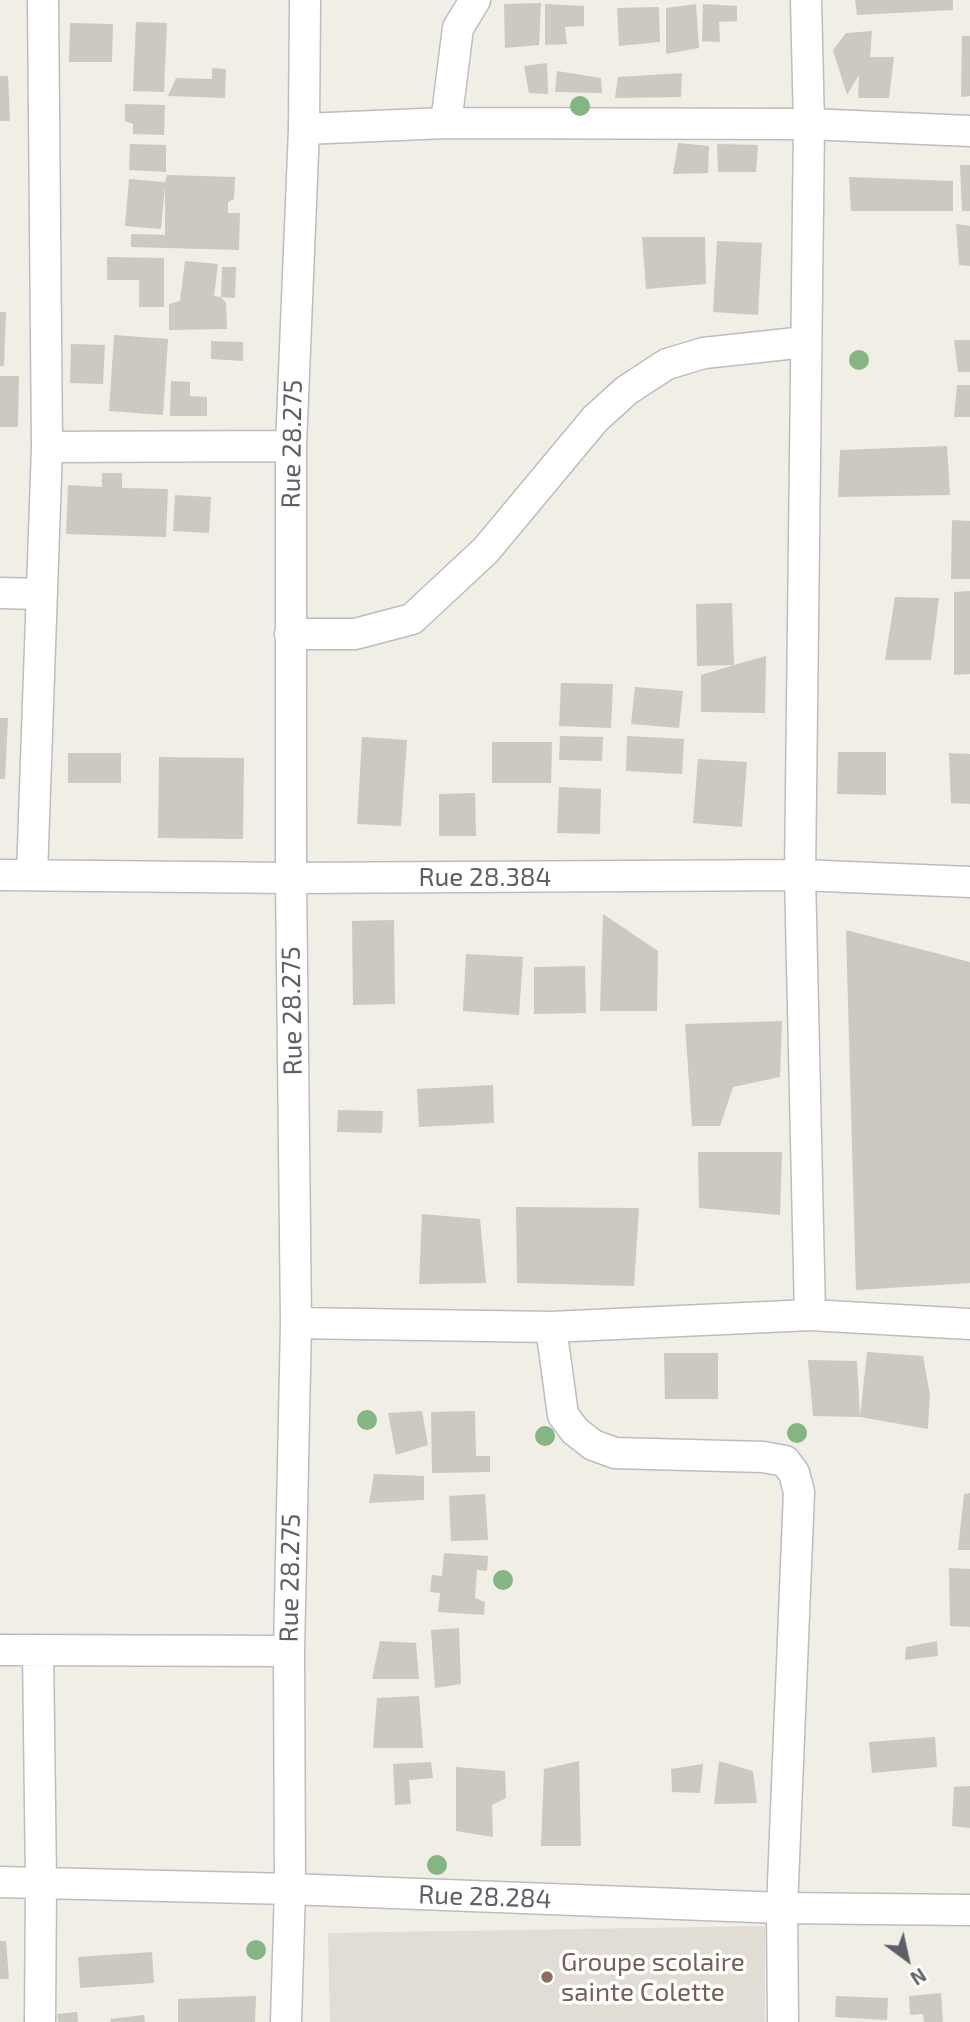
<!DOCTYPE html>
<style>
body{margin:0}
#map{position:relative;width:970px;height:2022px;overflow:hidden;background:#f1eee5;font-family:"Exo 2",sans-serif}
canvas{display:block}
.north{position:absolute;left:872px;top:1924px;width:70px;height:70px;-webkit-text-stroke:5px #fff;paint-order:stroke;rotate:147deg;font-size:19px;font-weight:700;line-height:28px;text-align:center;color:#5d6167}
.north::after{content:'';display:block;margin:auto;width:24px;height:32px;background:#5d6167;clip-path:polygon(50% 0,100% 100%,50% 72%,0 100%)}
</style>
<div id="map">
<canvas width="970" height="2022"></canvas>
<div class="north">N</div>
</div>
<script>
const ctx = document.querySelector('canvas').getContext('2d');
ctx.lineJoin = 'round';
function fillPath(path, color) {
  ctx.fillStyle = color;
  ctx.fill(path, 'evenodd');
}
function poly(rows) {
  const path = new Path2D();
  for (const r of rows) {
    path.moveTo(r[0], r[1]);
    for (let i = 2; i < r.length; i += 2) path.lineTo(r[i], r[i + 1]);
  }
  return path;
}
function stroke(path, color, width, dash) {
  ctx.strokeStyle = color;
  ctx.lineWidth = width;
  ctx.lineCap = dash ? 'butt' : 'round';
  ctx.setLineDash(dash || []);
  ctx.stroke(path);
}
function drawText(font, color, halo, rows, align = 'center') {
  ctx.font = font + ' "Exo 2",sans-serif';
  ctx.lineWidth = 7;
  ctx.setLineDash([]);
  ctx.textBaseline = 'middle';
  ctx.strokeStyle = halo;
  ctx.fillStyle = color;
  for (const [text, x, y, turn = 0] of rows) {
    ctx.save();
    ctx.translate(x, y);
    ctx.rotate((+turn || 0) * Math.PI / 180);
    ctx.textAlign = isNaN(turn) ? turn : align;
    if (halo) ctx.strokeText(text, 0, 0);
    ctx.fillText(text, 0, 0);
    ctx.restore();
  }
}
const education = poly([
 [765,1926,765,2022,330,2022,328,1933]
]);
const building = poly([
 [855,0,953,0,953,10,857,15],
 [541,3,539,45,505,48,504,4],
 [545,4,584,6,584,26,565,27,567,44,545,45],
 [696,4,699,48,666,54,666,8],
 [703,4,737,6,737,21,719,22,720,42,702,41],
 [659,7,660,42,619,46,617,8],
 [136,22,167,23,164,92,133,91],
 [70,23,113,24,112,62,69,62],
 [872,31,870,57,894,57,889,98,858,98,859,75,847,95,833,50,846,33],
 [962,36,970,36,970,96,961,97],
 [547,63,548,94,529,93,524,66],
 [212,68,226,69,225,98,168,96,176,78,212,79],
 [557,71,601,78,602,93,555,92],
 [682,73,681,97,615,98,618,77],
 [0,76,8,76,10,121,0,121],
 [125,104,165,105,164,135,133,134,133,124,125,121],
 [678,143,709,146,708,173,673,174],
 [130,144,166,145,166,172,129,170],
 [717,144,758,145,756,172,718,172],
 [960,165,970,165,970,211,962,211],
 [167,175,235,177,234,199,228,202,228,213,240,213,239,250,131,247,131,234,165,235,165,186,161,229,125,226,129,179,165,182],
 [849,177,953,181,953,211,851,211],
 [956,224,970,226,970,266,959,265],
 [642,237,705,237,706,284,646,289],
 [717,241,762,243,758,315,713,312],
 [107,257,164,258,164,307,139,307,139,280,107,280],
 [185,261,218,264,214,296,221,297,226,303,227,329,169,330,169,304,180,301],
 [222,267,236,267,235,298,221,297],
 [0,312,6,312,4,366,0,366],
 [114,335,168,339,163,415,109,411],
 [954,340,970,340,970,372,958,372],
 [211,341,243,342,243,361,211,359],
 [71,344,105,345,103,384,70,383],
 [0,376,19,376,18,427,0,427],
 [171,381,190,382,190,396,207,397,207,416,170,416],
 [957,385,970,385,970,417,954,417],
 [947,446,950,495,838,497,840,450],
 [102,473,122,473,122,488,168,489,166,537,66,534,68,485,102,487],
 [175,495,211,497,209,533,173,531],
 [952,520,970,521,970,579,951,579],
 [970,591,970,674,954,675,954,592],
 [895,597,939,598,931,660,885,660],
 [732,603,734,665,766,656,765,713,701,712,701,675,734,665,697,666,696,604],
 [561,683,613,684,611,728,559,726],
 [635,687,683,691,679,728,631,724],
 [0,718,8,718,5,779,0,779],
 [560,736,603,737,602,761,559,760],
 [627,736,684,739,682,774,626,771],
 [362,737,407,740,401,826,357,824],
 [492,742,552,742,551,783,492,783],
 [838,752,886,752,886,795,837,794],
 [68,753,121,753,121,783,68,783],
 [949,753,970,754,970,804,951,803],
 [159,757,244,758,243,839,158,838],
 [698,759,747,762,742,827,693,823],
 [559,787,601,789,600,834,557,833],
 [475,793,476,836,439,836,439,794],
 [603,914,658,951,657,1011,600,1011],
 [394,920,395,1004,353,1005,352,921],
 [846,930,970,962,970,1283,856,1290],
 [466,954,523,957,519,1015,463,1011],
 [585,966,586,1013,534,1014,534,967],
 [782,1021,780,1077,733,1087,720,1126,692,1126,685,1024],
 [493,1085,494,1123,419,1127,417,1089],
 [338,1110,383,1111,382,1133,337,1132],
 [698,1152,782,1152,780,1215,699,1208],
 [516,1207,639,1208,634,1286,517,1283],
 [422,1214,480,1219,486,1283,419,1284],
 [867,1352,923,1356,930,1395,928,1429,860,1417],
 [664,1353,718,1353,718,1399,665,1399],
 [808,1360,857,1361,860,1417,813,1416],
 [422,1411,428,1445,396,1455,388,1413],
 [475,1411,476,1456,490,1456,490,1472,432,1473,431,1412],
 [374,1474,424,1476,424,1500,369,1503],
 [970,1493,970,1550,958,1550,964,1494],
 [485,1494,488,1540,451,1541,449,1496],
 [444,1553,488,1556,487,1571,477,1570,475,1598,485,1602,484,1615,438,1612,440,1593,430,1592,432,1575,442,1576],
 [949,1568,970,1569,970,1627,950,1626],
 [459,1628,461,1684,435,1688,431,1630],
 [380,1641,416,1643,419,1679,372,1679],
 [937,1641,938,1656,905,1660,906,1647],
 [419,1696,423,1748,373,1748,377,1698],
 [935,1737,937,1767,872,1773,869,1742],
 [579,1761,581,1846,541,1846,544,1769],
 [719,1761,753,1771,757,1803,714,1804],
 [431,1762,433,1778,409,1780,411,1804,395,1805,393,1764],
 [703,1764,700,1793,672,1792,671,1769],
 [456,1767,505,1771,506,1798,492,1805,493,1837,456,1831],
 [970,1786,970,1828,952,1826,954,1787],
 [0,1941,6,1941,9,1979,0,1979],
 [152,1952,154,1983,80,1988,78,1957],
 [941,1993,943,2022,924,2022,923,2014,910,2015,909,1996],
 [256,1996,255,2022,178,2022,178,1999],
 [836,1996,888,1998,887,2020,835,2017],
 [77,2012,78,2022,58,2022,57,2014],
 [144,2015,145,2022,111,2022,110,2019]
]);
const minor = poly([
 [806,0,809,124,800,875,810,1315],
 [446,123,458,28,475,0],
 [304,129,446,123,809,124,970,131],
 [47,447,291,446],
 [0,593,40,594],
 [290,634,355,634,412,619,486,550,595,419,627,390,667,364,704,353,805,342],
 [0,875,291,878,800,875,970,882],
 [32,875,47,447,43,0],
 [296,1323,551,1327,810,1315,970,1324],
 [551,1327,563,1415,575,1431,593,1445,615,1453,763,1457,785,1461,794,1473,799,1492,782,1908,783,2022],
 [0,1650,289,1651],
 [38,1650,41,1882,40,2022],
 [0,1882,290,1889,782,1908,970,1910],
 [286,2022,290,1889,289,1651,296,1323,291,878,291,446,304,129,305,0]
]);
const trees = [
 [580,106],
 [859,360],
 [367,1420],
 [797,1433],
 [545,1436],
 [503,1580],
 [437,1865],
 [256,1950]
];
const markers = [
 [547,1977,7,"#8d6e63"]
];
const streetNames = [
 ["Rue 28.275",292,444,-89],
 ["Rue 28.384",485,877],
 ["Rue 28.275",292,1011,-91],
 ["Rue 28.275",290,1578,-89],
 ["Rue 28.284",485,1897,2]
];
const educationNames = [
 ["Groupe scolaire",561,1962],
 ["sainte Colette",561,1992]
];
fillPath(education, '#e1ddd4');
fillPath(building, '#ccc8c2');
stroke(minor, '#babdc2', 33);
stroke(minor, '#fff', 30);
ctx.fillStyle = '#85b583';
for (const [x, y] of trees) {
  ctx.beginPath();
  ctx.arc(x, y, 10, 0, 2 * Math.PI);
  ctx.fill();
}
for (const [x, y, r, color] of markers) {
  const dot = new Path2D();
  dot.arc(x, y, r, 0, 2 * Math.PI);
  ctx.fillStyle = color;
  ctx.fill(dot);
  stroke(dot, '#fff', 2.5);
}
drawText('26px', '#5d6167', '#fff', streetNames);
drawText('26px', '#785e54', '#fff', educationNames, 'left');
</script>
